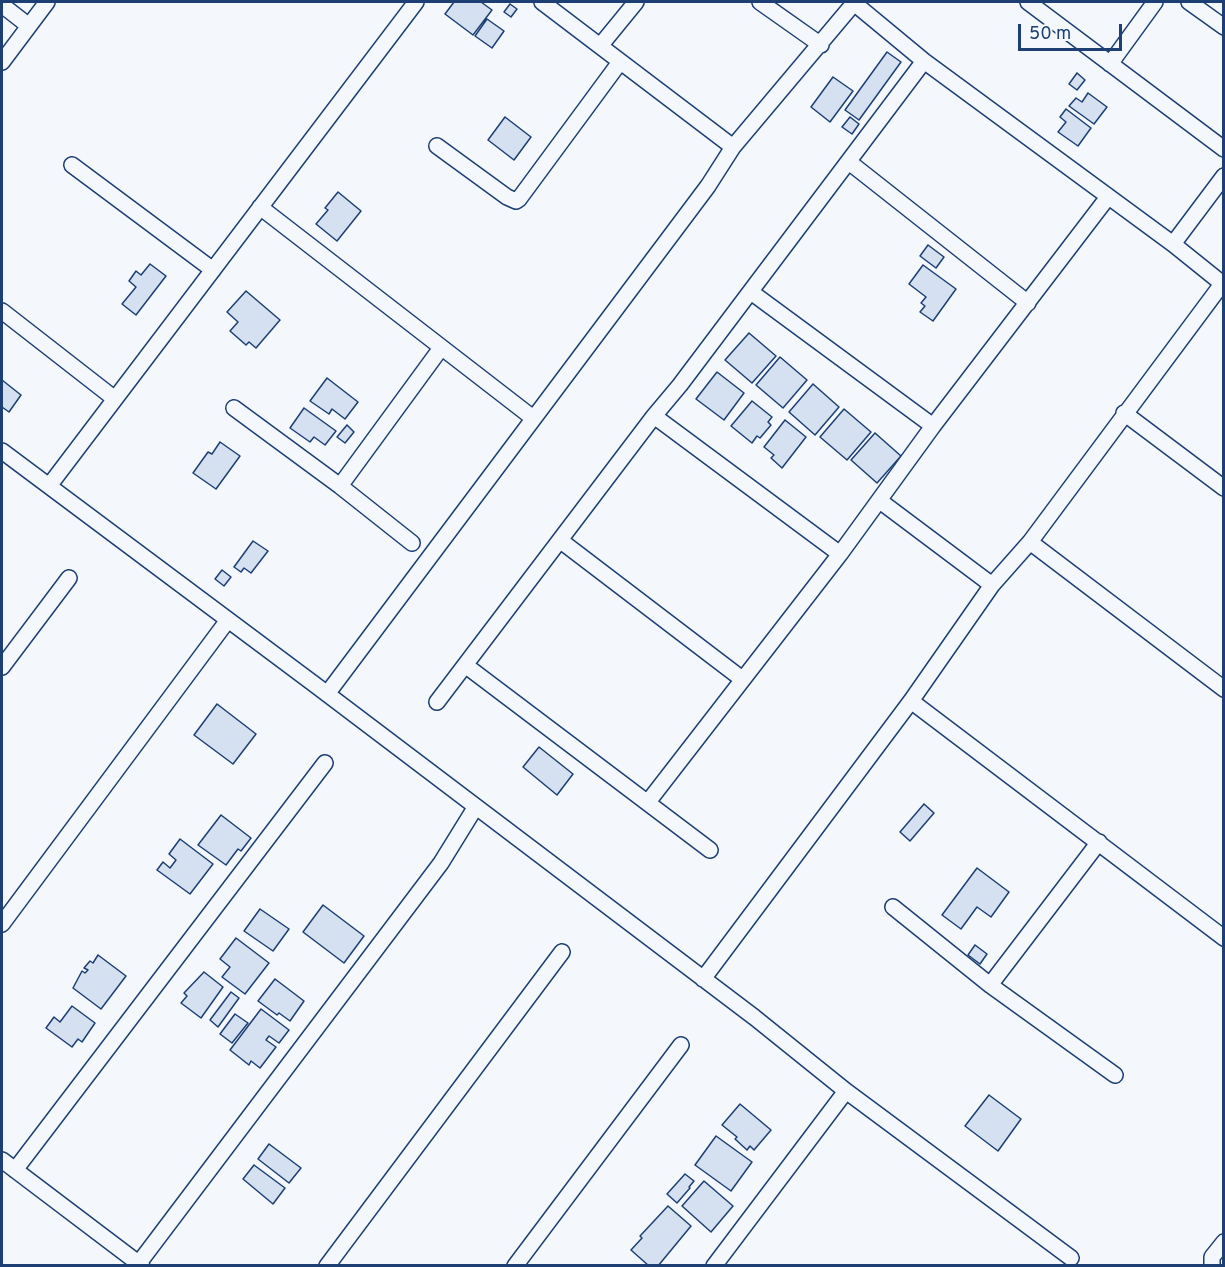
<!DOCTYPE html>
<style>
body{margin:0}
#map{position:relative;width:1225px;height:1267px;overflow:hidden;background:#f4f7fb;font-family:Overpass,sans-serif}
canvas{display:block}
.frame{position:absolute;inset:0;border:3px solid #1d3f73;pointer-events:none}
.scale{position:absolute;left:1018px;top:24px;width:104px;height:27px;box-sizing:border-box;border:3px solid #1d3f73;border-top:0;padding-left:8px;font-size:18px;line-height:21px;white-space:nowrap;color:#1d3f73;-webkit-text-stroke:4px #f4f7fb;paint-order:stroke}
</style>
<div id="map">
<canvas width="1225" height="1267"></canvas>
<div class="frame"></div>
<div class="scale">50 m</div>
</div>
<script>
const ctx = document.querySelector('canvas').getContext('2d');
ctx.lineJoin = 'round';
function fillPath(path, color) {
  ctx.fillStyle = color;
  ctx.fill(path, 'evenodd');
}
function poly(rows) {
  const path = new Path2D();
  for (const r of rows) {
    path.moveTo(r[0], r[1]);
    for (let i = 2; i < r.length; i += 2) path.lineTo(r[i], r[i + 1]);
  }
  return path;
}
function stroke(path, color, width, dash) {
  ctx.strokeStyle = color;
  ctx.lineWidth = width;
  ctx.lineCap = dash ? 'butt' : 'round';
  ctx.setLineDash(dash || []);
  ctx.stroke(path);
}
const building = poly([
 [454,2,481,2,492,10,473,35,445,14,454,2],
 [510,4,517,9,511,17,504,12,510,4],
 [487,19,504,31,492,48,475,36,487,19],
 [887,52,901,62,859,120,845,110,887,52],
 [1077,73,1085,80,1077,90,1069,84,1077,73],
 [833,77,853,91,830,122,811,107,833,77],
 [1088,93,1107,107,1094,124,1069,106,1076,98,1082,102,1088,93],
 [1066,109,1091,128,1078,146,1058,132,1066,122,1060,117,1066,109],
 [505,117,531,137,514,160,488,140,505,117],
 [850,117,859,124,852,134,842,127,850,117],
 [338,192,361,211,337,241,316,224,328,210,325,208,338,192],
 [928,245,944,257,936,268,920,256,928,245],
 [150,264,166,276,136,315,122,304,136,287,129,281,136,271,141,275,150,264],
 [923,265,956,289,933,321,920,312,925,306,921,303,926,297,909,284,923,265],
 [246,291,280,320,256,348,249,342,246,345,230,331,238,322,227,312,246,291],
 [749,333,776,356,752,383,725,360,749,333],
 [780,357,807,380,783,408,756,385,780,357],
 [717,372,744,393,724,420,696,399,717,372],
 [327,378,358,402,345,419,332,409,329,414,310,401,327,378],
 [2,380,21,395,9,412,2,407,2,380],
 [813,384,839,407,815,435,789,412,813,384],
 [752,401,772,417,768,422,771,425,760,438,757,436,752,443,731,426,752,401],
 [304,408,336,431,325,445,314,437,310,442,290,428,304,408],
 [844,409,871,432,847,460,820,437,844,409],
 [785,420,806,437,782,468,771,458,774,455,764,447,785,420],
 [347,425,354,432,345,443,337,437,347,425],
 [875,433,901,456,877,483,851,460,875,433],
 [220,442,240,456,216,489,193,473,208,452,212,454,220,442],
 [253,541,268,551,251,573,244,568,241,572,234,567,253,541],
 [222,570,231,577,224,586,215,579,222,570],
 [217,704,256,734,233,764,194,735,217,704],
 [539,747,573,774,557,795,523,767,539,747],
 [924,804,934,813,910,841,900,832,924,804],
 [221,815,251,838,241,851,238,849,226,865,198,845,221,815],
 [180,839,213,864,190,894,157,870,163,862,170,868,176,860,169,854,180,839],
 [977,868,1009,892,991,917,977,907,961,929,942,915,977,868],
 [323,905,364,936,344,963,303,932,323,905],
 [260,909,289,929,273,951,244,931,260,909],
 [236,938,269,963,245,994,222,977,230,967,220,959,236,938],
 [975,945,987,954,980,964,968,955,975,945],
 [98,955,126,976,101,1009,73,988,82,971,85,973,88,970,84,968,90,961,93,963,98,955],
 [204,972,223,987,201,1018,181,1003,187,996,184,993,204,972],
 [275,979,304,1001,290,1021,279,1013,277,1015,258,1001,275,979],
 [231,992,239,998,218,1027,210,1020,231,992],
 [72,1006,95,1023,82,1042,78,1039,72,1047,46,1028,54,1017,60,1022,72,1006],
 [261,1009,289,1030,279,1043,269,1036,266,1040,276,1047,260,1068,251,1061,249,1065,230,1050,261,1009],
 [235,1014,248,1023,232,1043,220,1034,235,1014],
 [989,1095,1021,1119,998,1151,965,1126,989,1095],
 [740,1104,771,1130,754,1150,750,1146,747,1150,735,1139,737,1137,722,1125,740,1104],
 [716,1136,752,1162,731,1191,695,1165,716,1136],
 [269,1144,301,1168,289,1183,258,1159,269,1144],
 [254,1165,285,1188,273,1204,243,1179,254,1165],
 [685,1174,694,1181,689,1187,690,1188,677,1203,667,1194,685,1174],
 [704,1181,733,1206,711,1232,682,1206,704,1181],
 [668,1206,691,1226,658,1266,649,1266,631,1250,642,1238,640,1236,668,1206]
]);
const minor = poly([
 [542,2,733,147],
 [760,2,821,45],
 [1028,2,1224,149],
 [1189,2,1224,27],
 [854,3,924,61,1173,244,1224,285],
 [2,5,29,26],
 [600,46,636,2],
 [2,62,47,2],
 [1110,64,1155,2],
 [437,146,507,197,516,201,519,199,620,62],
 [849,162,1028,303],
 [72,165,213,270],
 [260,207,533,418],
 [1173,244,1224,176],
 [751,292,933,426],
 [2,311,115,399],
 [234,408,340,486,412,543],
 [1124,413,1224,488],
 [654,416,840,554],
 [2,451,314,684,754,1017,846,1091,1071,1258],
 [49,486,416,2],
 [340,486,441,348],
 [880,501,992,585],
 [561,541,742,679],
 [1030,542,1224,689],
 [465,665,710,850],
 [2,667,69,578],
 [327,694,708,186,733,147,855,2],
 [911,701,1224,938],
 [437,702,654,416,680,385,924,61],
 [648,802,840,554,933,426,1108,197],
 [893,907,990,985,1115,1075],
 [2,924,228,620],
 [703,979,911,701,992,585,1030,542,1222,284],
 [990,985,1099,842],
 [2,1160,142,1266],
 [15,1170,325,763],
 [139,1263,441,863,475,808],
 [327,1266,562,952],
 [515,1266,681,1045],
 [714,1266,846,1091],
 [1212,1266,1212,1257,1224,1242]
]);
fillPath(building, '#d5e0f0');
stroke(building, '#1d3f73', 1.5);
stroke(minor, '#1d3f73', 18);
stroke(minor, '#f4f7fb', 15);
</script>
